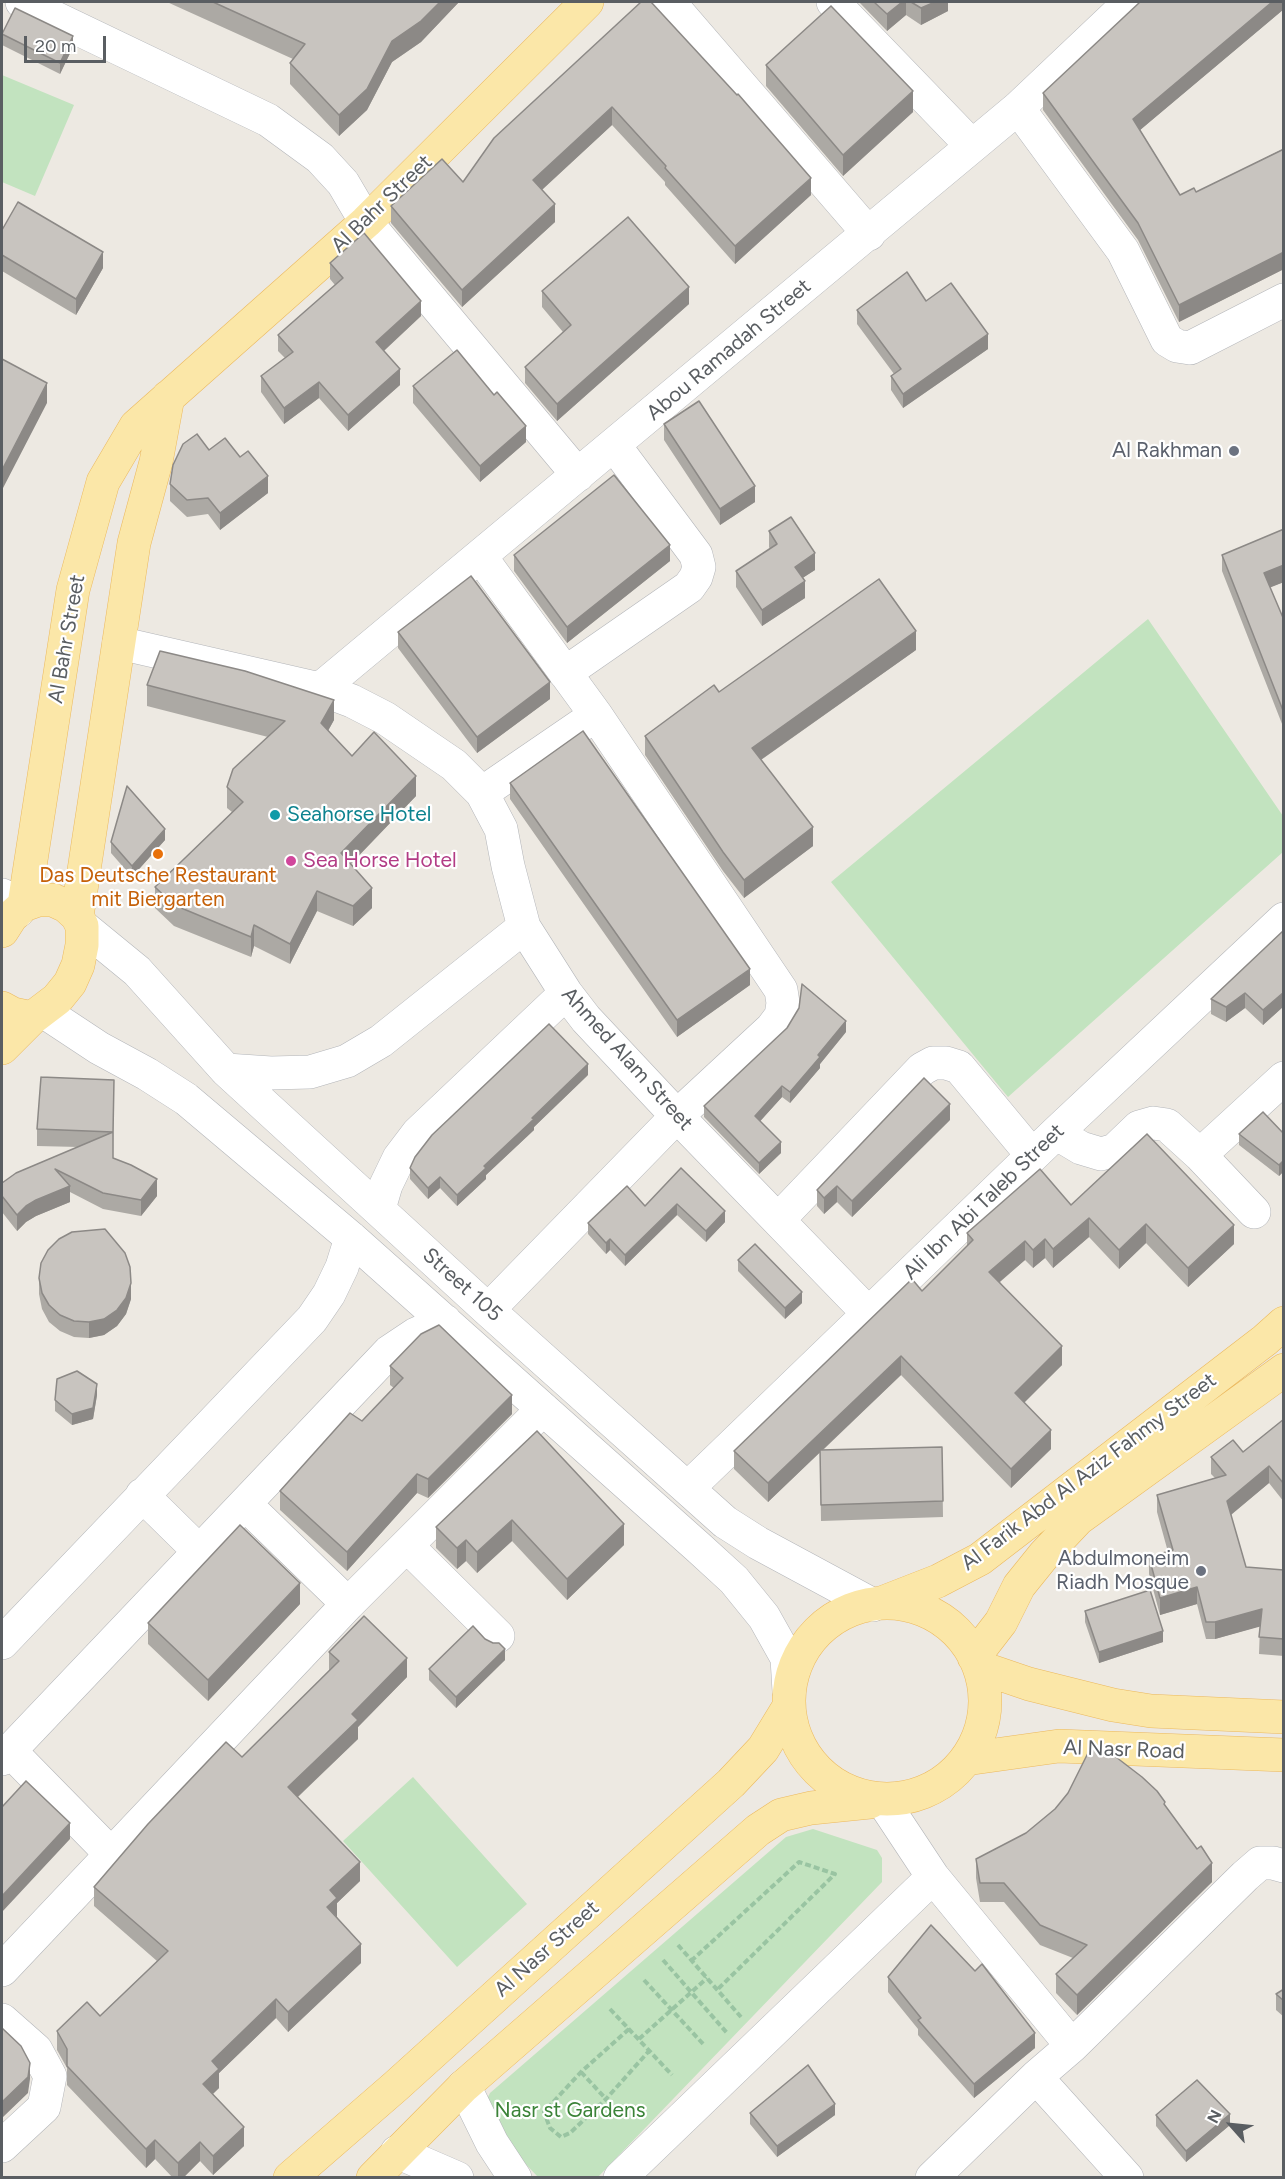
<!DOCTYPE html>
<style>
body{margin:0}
#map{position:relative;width:1285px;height:2179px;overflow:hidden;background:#ede9e2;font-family:Figtree,sans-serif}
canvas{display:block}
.frame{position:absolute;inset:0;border:3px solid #5a5e62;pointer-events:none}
.north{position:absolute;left:1201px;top:2095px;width:60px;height:60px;-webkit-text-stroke:4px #fff;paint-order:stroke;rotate:297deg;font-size:16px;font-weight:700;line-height:24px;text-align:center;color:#5a5e62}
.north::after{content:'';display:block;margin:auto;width:21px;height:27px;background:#5a5e62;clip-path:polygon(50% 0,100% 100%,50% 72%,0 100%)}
.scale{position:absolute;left:24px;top:36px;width:82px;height:27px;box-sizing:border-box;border:3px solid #5a5e62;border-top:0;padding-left:8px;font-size:18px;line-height:21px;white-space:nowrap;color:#5a5e62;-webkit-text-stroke:4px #fff;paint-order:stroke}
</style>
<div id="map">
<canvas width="1285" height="2179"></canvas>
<div class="frame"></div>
<div class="north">N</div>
<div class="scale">20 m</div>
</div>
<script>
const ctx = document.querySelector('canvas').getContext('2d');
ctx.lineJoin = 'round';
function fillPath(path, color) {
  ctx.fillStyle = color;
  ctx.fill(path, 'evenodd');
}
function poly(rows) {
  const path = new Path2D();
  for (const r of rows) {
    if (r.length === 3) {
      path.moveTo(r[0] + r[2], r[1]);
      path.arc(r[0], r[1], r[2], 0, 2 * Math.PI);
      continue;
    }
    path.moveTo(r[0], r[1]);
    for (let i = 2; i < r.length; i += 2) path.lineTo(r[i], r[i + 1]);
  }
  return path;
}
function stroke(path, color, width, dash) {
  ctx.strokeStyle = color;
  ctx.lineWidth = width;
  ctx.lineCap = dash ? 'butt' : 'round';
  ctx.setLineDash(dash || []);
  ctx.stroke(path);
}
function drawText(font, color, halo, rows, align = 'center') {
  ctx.font = font + ' Figtree,sans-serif';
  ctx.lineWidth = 4.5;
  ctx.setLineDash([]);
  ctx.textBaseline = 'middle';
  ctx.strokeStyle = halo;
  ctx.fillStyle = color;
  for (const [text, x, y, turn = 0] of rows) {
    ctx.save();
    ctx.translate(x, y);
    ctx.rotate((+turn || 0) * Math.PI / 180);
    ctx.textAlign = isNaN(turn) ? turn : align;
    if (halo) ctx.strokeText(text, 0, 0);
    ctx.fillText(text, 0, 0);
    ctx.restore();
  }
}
const green = poly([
 [2,75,74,105,35,196,2,182],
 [1148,619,1283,816,1283,852,1008,1097,831,882],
 [413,1777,527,1904,457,1967,343,1841],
 [813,1829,877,1850,882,1858,882,1882,598,2177,538,2177,493,2130,486,2101,490,2093,786,1837]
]);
const path = poly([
 [678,1945,741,2017],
 [663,1960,727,2033],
 [691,1961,799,1862,835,1874,717,1990],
 [644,1980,705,2046],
 [610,2009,672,2075],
 [629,2029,581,2072,544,2112,550,2128,561,2137,570,2133,606,2099,649,2051],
 [639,2039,707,1978],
 [581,2072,606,2099]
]);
const minor = poly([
 [22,2,268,120,320,158,343,183,366,222,578,475],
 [669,2,869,234],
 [833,2,972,146],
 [1018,108,1123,251,1167,340,1177,346,1190,348,1284,300],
 [480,556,596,715,781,990,783,1003,781,1016,772,1028,677,1116,488,1310],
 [119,643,320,689,352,701,385,718,454,765,482,793,501,829,508,866,524,927,566,993,586,1019,677,1116,868,1313],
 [565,673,689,587,696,577,699,567,696,555,614,445],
 [320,689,1018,108,1130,2],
 [482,793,596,715],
 [2,895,18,911],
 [82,926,137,971,226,1070,488,1310,725,1522,758,1543,873,1605],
 [43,1011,99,1048,147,1074,186,1099,351,1238,699,1548,734,1580,764,1617,787,1658,789,1691],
 [226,1070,271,1073,310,1072,347,1061,381,1041,524,927],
 [1056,1133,1081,1148,1101,1154,1115,1150,1139,1127,1153,1123,1167,1125,1200,1155,1254,1212],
 [1200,1155,1284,1078],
 [379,1209,386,1185,399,1158,418,1133,566,993],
 [778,1220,922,1069,933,1063,946,1063,959,1067,1032,1155],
 [688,1488,1056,1133,1284,919],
 [142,1495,200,1552],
 [245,1504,348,1604],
 [407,1546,498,1636],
 [2,1643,312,1319,329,1294,342,1267,351,1238],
 [10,1751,112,1855],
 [2,1759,389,1352,416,1334,445,1321],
 [882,1800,933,1877,1072,2046],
 [2,1970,348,1604,543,1409],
 [2,2020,36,2050,50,2076,44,2107,2,2146],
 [1036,2077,1127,2178],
 [464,2086,492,2143,515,2178],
 [397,2152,457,2178],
 [620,2178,933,1877],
 [932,2178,1036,2077,1072,2046,1245,1876,1260,1863,1273,1863,1284,1866]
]);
const major = poly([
 [24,905,73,590,103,482,136,426,366,222,587,2],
 [77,916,134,543,156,462,168,397],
 [2,931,11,917,24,905,38,900,53,900,66,906,77,916,82,926,82,945,78,965,70,983,57,999,32,1018,13,1014,2,1008],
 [2,1048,32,1018],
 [884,1602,938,1581,980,1559,1265,1340,1284,1323],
 [887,1701,98],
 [974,1657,1001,1622,1019,1586,1044,1555,1078,1519,1284,1370],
 [979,1667,1029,1684,1113,1705,1151,1711,1284,1717],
 [966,1759,1059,1746,1284,1755],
 [290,2178,396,2086,731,1783,763,1749,788,1708],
 [373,2178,464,2086,758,1830,781,1815,811,1808,870,1802]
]);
const wall = poly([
 [167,2,459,2,421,42,392,62,367,110,339,136,290,84,290,63,293,59],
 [641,2,811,195,735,264,665,185,665,182,612,125,542,190,555,222,462,307,391,223,391,206,463,182],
 [859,2,948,2,948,11,921,25,906,15,887,31],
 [1284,2,1284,9,1140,130,1180,195,1196,192,1283,149,1284,139,1284,269,1179,322,1138,240,1043,110,1043,93],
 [2,34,73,47,60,74,2,45],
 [766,65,913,112,843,176,766,86],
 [2,230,103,268,76,315,2,271],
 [330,263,421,316,384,351,400,385,348,431,319,398,284,424,261,392,261,376,285,358,278,351,278,335,335,285,330,279],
 [542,291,689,304,557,421,525,383,525,367,563,332,542,307],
 [926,301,988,349,903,408,891,390,891,376,894,374,857,324,857,310],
 [413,386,526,442,480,482,413,403],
 [664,424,755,502,720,525,664,440],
 [209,450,268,493,220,530,208,514,187,517,170,501,170,484],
 [1284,529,1284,582,1270,587,1284,620,1284,729,1222,571,1222,555],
 [769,531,815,570,802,578,805,598,762,626,736,587,736,571,770,549,769,547],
 [514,555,670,561,567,643,514,571],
 [398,632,550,699,477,753,398,648],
 [916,650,761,760,813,846,744,898,723,871,645,755,645,736,719,692],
 [147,685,334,720,328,731,352,756,416,796,351,864,372,908,353,926,317,911,290,964,254,946,251,957,174,926,155,908,155,887,232,812,227,808,227,787,268,737,147,706],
 [510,783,750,985,677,1037,510,799],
 [165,840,132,877,111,853,111,842],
 [1284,930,1284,1006,1263,1025,1245,1008,1226,1022,1211,1014,1211,999],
 [846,1032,820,1064,820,1068,790,1103,782,1097,760,1121,781,1153,759,1174,704,1117,704,1106],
 [588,1075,534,1127,534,1130,486,1175,486,1179,457,1206,440,1188,428,1199,410,1179,410,1168],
 [114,1080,113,1158,157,1196,141,1216,103,1209,70,1192,70,1202,36,1216,26,1222,17,1231,2,1212,2,1183,79,1147,37,1146,37,1129],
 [950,1120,852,1217,837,1202,824,1214,817,1206,817,1190],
 [1239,1134,1284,1134,1284,1171,1279,1176,1239,1145],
 [681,1168,725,1222,706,1242,677,1215,625,1266,610,1250,606,1254,588,1234,588,1223,645,1206],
 [1071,1205,1234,1244,1188,1287,1146,1243,1119,1269,1089,1237,1053,1268,1045,1258,1033,1268,1025,1260,1000,1282,1062,1365,1024,1402,1051,1449,1011,1488,901,1375,823,1450,942,1447,943,1517,821,1521,820,1452,768,1502,734,1469,734,1451,922,1291,967,1246,967,1233],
 [738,1260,802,1303,785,1319,738,1271],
 [39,1278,131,1299,126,1314,117,1326,104,1335,89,1338,74,1337,60,1331,49,1322,42,1309,39,1294],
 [390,1366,512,1414,428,1498,417,1493,347,1571,280,1510,280,1491,362,1421,394,1388,390,1385],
 [97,1395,93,1419,72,1425,55,1411,55,1400],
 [1284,1419,1284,1502,1269,1483,1231,1515,1246,1567,1284,1570,1284,1656,1259,1654,1260,1626,1215,1639,1206,1639,1197,1604,1160,1615,1149,1574,1149,1557,1168,1552,1157,1512,1157,1495,1215,1478,1211,1474,1211,1457,1243,1452],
 [537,1431,624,1545,567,1600,512,1541,477,1573,466,1561,457,1569,436,1548,436,1527],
 [300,1604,208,1701,148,1644,148,1623],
 [1085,1611,1163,1642,1099,1663,1085,1622],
 [485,1639,505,1660,456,1708,429,1680,429,1669],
 [329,1652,407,1677,358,1727,358,1739,298,1797,360,1881,337,1903,337,1917,361,1963,288,2032,276,2018,219,2073,219,2088,213,2094,244,2146,213,2175,200,2161,183,2178,173,2178,155,2159,146,2168,67,2085,67,2068,57,2050,57,2031,100,2016,157,1961,94,1906,94,1887,242,1757,329,1671],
 [1165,1805,1212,1882,1077,2015,1056,1993,1056,1974,1073,1958,1040,1945,1004,1902,980,1902,976,1878,976,1859],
 [888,1977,1035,2048,974,2098,918,2035,918,2029,888,1992],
 [1284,1989,1284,2017,1276,2010,1276,1994],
 [750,2113,835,2115,777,2157,750,2124],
 [1156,2115,1230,2125,1186,2162,1156,2126]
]);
const shadedWall = poly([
 [440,2,459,2,421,42,392,62,367,110,339,136,339,115,392,41],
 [902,2,906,2,906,15,887,31,887,14],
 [935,2,948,2,948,11,921,25,921,8],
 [1272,2,1284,2,1284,9,1133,136,1133,119],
 [73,36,73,47,60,74,60,63],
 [913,91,913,112,843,176,843,155],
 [612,107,612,125,533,198,533,180],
 [811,178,811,195,735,264,735,246],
 [555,204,555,222,462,307,462,290],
 [103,252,103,268,76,315,76,299],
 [1284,252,1284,269,1179,322,1179,305],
 [689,287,689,304,557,421,557,404],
 [421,301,421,316,376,358,376,342],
 [988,334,988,349,903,408,903,394],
 [400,369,400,385,348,431,348,415],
 [319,382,319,398,284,424,284,408],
 [47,383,47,403,2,490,2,470],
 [526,426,526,442,480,482,480,466],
 [268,476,268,493,220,530,220,513],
 [755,486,755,502,720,525,720,509],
 [670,545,670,561,567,643,567,627],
 [815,553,815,570,795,583,795,567],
 [1284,565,1284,582,1264,590,1264,573],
 [805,581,805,598,762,626,762,610],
 [916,631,916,650,752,766,752,748],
 [550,682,550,699,477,753,477,737],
 [334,700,334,720,321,743,321,723],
 [416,776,416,796,341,874,341,853],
 [813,827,813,846,744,898,744,880],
 [165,829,165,840,132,877,132,866],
 [372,888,372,908,353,926,353,906],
 [317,891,317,911,290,964,290,944],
 [254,925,254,946,251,957,251,937],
 [750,969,750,985,677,1037,677,1020],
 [1284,992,1284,1006,1263,1025,1263,1010],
 [1245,993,1245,1008,1226,1022,1226,1007],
 [846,1021,846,1032,820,1064,820,1068,790,1103,790,1092,818,1055],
 [588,1064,588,1075,534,1127,534,1130,486,1175,486,1179,457,1206,457,1195,484,1166,532,1118],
 [782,1086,782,1097,755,1127,755,1116],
 [950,1104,950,1120,852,1217,852,1201],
 [781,1142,781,1153,759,1174,759,1163],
 [1284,1160,1284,1171,1279,1176,1279,1165],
 [440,1177,440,1188,428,1199,428,1188],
 [157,1179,157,1196,141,1216,141,1200],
 [70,1186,70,1202,36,1216,26,1222,17,1231,17,1215,26,1206,36,1200],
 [837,1186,837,1202,824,1214,824,1198],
 [677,1204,677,1215,625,1266,625,1255],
 [725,1211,725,1222,706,1242,706,1231],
 [1089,1218,1089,1237,1053,1268,1053,1249],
 [1146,1224,1146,1243,1119,1269,1119,1250],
 [1234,1225,1234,1244,1188,1287,1188,1268],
 [610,1239,610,1250,606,1254,606,1243],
 [1045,1239,1045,1258,1033,1268,1033,1250],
 [1025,1241,1025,1260,989,1291,989,1272],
 [131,1283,131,1299,126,1314,117,1326,104,1335,89,1338,89,1322],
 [802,1292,802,1303,785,1319,785,1308],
 [1062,1346,1062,1365,1015,1412,1015,1393],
 [901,1356,901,1375,768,1502,768,1483],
 [97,1384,97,1395,93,1419,72,1425,72,1414],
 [512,1395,512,1414,428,1498,428,1479],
 [1051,1430,1051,1449,1011,1488,1011,1469],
 [1269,1466,1269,1483,1227,1518,1227,1501],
 [417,1474,417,1493,347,1571,347,1552],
 [512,1520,512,1541,477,1573,477,1552],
 [624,1524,624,1545,567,1600,567,1579],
 [466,1540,466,1561,457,1569,457,1548],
 [300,1583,300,1604,208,1701,208,1680],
 [1197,1587,1197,1604,1160,1615,1160,1598],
 [1262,1609,1262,1626,1215,1639,1215,1622],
 [1163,1631,1163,1642,1099,1663,1099,1652],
 [505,1649,505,1660,456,1708,456,1697],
 [407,1658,407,1677,358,1727,358,1739,288,1806,288,1787,352,1714],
 [70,1823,70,1839,2,1912,2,1896],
 [360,1862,360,1881,337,1903,337,1917,327,1907,330,1890],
 [1212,1863,1212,1882,1077,2015,1077,1995],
 [361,1944,361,1963,288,2032,288,2012],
 [276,1999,276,2018,219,2073,219,2088,203,2103,203,2084,212,2061],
 [1035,2033,1035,2048,974,2098,974,2084],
 [30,2063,30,2079,28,2093,2,2118,2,2102],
 [835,2104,835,2115,777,2157,777,2146],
 [1230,2114,1230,2125,1186,2162,1186,2151],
 [244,2127,244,2146,213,2175,213,2156],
 [155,2140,155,2159,146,2168,146,2149],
 [200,2142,200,2161,183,2178,178,2178,178,2163]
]);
const building = poly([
 [213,2,440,2,421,21,392,41,367,89,339,115,290,63,305,44,213,2],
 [641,2,651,2,737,95,738,94,811,178,735,246,665,168,666,166,612,107,533,180,555,204,462,290,391,206,442,159,463,182,494,138,641,2],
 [874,2,902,2,887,14,874,2],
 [911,2,935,2,921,8,911,2],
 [1140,2,1272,2,1133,119,1180,195,1194,188,1196,192,1284,149,1284,252,1179,305,1138,223,1043,93,1140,2],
 [831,6,913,91,843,155,766,65,831,6],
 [15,8,73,36,60,63,2,34,15,8],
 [18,202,103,252,76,299,2,255,2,230,18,202],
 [628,217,689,287,557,404,525,367,571,325,542,291,628,217],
 [364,233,421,301,376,342,400,369,348,415,319,382,284,408,261,376,293,352,278,335,343,278,330,263,364,233],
 [907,272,926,301,951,283,988,334,903,394,891,376,901,369,857,310,907,272],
 [457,350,494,395,497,392,526,426,480,466,413,386,457,350],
 [2,359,47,383,2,470,2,359],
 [699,401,755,486,720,509,664,424,699,401],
 [197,434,209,450,225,438,240,457,248,451,268,476,220,513,208,498,187,500,170,484,173,465,183,444,197,434],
 [614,475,670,545,567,627,514,555,614,475],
 [791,517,815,553,795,567,805,581,762,610,736,571,777,544,769,531,791,517],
 [1284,529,1284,565,1264,573,1284,620,1284,713,1222,555,1284,529],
 [471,576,550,682,477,737,398,632,471,576],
 [879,579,916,631,752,748,813,827,744,880,723,852,645,736,714,685,719,692,879,579],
 [160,651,245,671,334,700,321,723,352,756,374,732,416,776,341,853,372,888,353,906,317,891,290,944,254,925,251,937,174,905,155,887,243,802,227,787,233,769,285,721,147,685,160,651],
 [583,731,750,969,677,1020,510,783,583,731],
 [127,786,165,829,132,866,111,842,127,786],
 [1284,930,1284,992,1263,1010,1245,993,1226,1007,1211,999,1284,930],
 [802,984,846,1021,818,1055,820,1057,790,1092,782,1086,755,1116,781,1142,759,1163,704,1106,787,1028,799,1008,802,984],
 [549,1024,588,1064,532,1118,534,1119,484,1166,486,1168,457,1195,440,1177,428,1188,410,1168,415,1157,432,1135,549,1024],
 [41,1077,114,1080,113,1132,37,1129,41,1077],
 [924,1078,950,1104,852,1201,837,1186,824,1198,817,1190,924,1078],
 [1263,1112,1284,1134,1284,1160,1279,1165,1239,1134,1263,1112],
 [113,1132,113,1158,131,1165,157,1179,141,1200,103,1193,55,1169,70,1186,36,1200,26,1206,17,1215,2,1196,2,1183,16,1173,113,1132],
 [1147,1134,1234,1225,1188,1268,1146,1224,1119,1250,1089,1218,1053,1249,1045,1239,1033,1250,1025,1241,989,1272,1062,1346,1015,1393,1051,1430,1011,1469,901,1356,768,1483,734,1451,912,1279,922,1291,973,1240,967,1233,1040,1169,1071,1205,1147,1134],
 [681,1168,725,1211,706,1231,677,1204,625,1255,610,1239,606,1243,588,1223,627,1186,645,1206,681,1168],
 [105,1229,125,1253,130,1267,131,1283,126,1298,117,1310,104,1319,89,1322,74,1321,60,1315,49,1305,42,1293,39,1278,41,1263,48,1250,59,1239,72,1232,105,1229],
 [755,1244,802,1292,785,1308,738,1260,755,1244],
 [439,1325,512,1395,428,1479,417,1474,347,1552,280,1491,350,1413,362,1421,403,1378,390,1366,421,1334,439,1325],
 [77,1371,97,1384,93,1408,72,1414,55,1400,57,1379,77,1371],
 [1284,1419,1284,1484,1269,1466,1227,1501,1246,1567,1284,1570,1284,1639,1259,1637,1262,1609,1215,1622,1206,1622,1197,1587,1160,1598,1149,1557,1173,1550,1157,1495,1226,1475,1211,1457,1233,1440,1243,1452,1284,1419],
 [537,1431,624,1524,567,1579,512,1520,477,1552,466,1540,457,1548,436,1527,537,1431],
 [942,1447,943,1501,821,1505,820,1450,942,1447],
 [240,1525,300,1583,208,1680,148,1623,240,1525],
 [1150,1590,1163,1631,1099,1652,1085,1611,1150,1590],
 [364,1616,407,1658,352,1714,358,1720,288,1787,360,1862,330,1890,337,1898,327,1907,361,1944,288,2012,276,1999,212,2061,219,2069,203,2084,244,2127,213,2156,200,2142,178,2163,155,2140,146,2149,67,2066,67,2049,57,2031,87,2002,100,2016,168,1951,94,1887,148,1824,226,1742,242,1757,339,1661,329,1652,364,1616],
 [473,1626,485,1639,493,1643,499,1643,505,1649,456,1697,429,1669,473,1626],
 [1091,1747,1112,1754,1142,1777,1157,1791,1165,1802,1164,1804,1197,1849,1201,1846,1212,1863,1077,1995,1056,1974,1087,1945,1040,1925,1004,1883,980,1883,976,1859,1026,1833,1055,1809,1068,1793,1091,1747],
 [26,1781,70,1823,2,1896,2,1807,26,1781],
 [931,1925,975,1971,982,1964,1035,2033,974,2084,918,2020,921,2018,888,1977,931,1925],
 [1284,1989,1284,2001,1276,1994,1284,1989],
 [2,2028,21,2046,30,2063,28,2077,2,2102,2,2028],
 [808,2065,835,2104,777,2146,750,2113,808,2065],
 [1197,2080,1230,2114,1186,2151,1156,2115,1197,2080]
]);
const markers = [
 [1234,451,6,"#6b7280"],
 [275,815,6,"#0f9aa8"],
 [158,854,6,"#e8710a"],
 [291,861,6,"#d1479c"],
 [1201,1571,6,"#6b7280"]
];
const streetNames = [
 ["Al Bahr Street",382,204,-44],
 ["Abou Ramadah Street",729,350,-40],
 ["Al Bahr Street",67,639,-80],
 ["Ahmed Alam Street",627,1059,48],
 ["Ali Ibn Abi Taleb Street",984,1202,-44],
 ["Street 105",462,1285,42],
 ["Al Farik Abd Al Aziz Fahmy Street",1089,1472,-37],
 ["Al Nasr Road",1124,1750,2],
 ["Al Nasr Street",547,1949,-42]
];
const worshipNames = [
 ["Al Rakhman",1222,451],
 ["Abdulmoneim",1189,1559],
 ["Riadh Mosque",1189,1583]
];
const cultureNames = [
 ["Seahorse Hotel",287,815]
];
const hotelNames = [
 ["Sea Horse Hotel",303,861]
];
const foodNames = [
 ["Das Deutsche Restaurant",158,876],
 ["mit Biergarten",158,900]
];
const parkNames = [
 ["Nasr st Gardens",570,2111]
];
fillPath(green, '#c2e3bf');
stroke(minor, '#b3b5b9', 34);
stroke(major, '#ebb85d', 34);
stroke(path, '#99c4a2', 4, [6, 3]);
stroke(minor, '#fff', 33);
stroke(major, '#fbe7a8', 33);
fillPath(wall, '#aca9a4');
fillPath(shadedWall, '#8c8986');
fillPath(building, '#c8c4bf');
stroke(building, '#8c8986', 1.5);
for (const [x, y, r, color] of markers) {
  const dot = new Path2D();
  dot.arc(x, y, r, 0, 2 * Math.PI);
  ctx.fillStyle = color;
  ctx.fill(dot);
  stroke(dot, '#fff', 2);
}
drawText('21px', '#5a5e62', '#fff', streetNames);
drawText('21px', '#5b616d', '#fff', worshipNames, 'right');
drawText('21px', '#0d838f', '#fff', cultureNames, 'left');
drawText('21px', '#b23c85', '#fff', hotelNames, 'left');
drawText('21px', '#c56008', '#fff', foodNames);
drawText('21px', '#3b8338', '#fff', parkNames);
</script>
